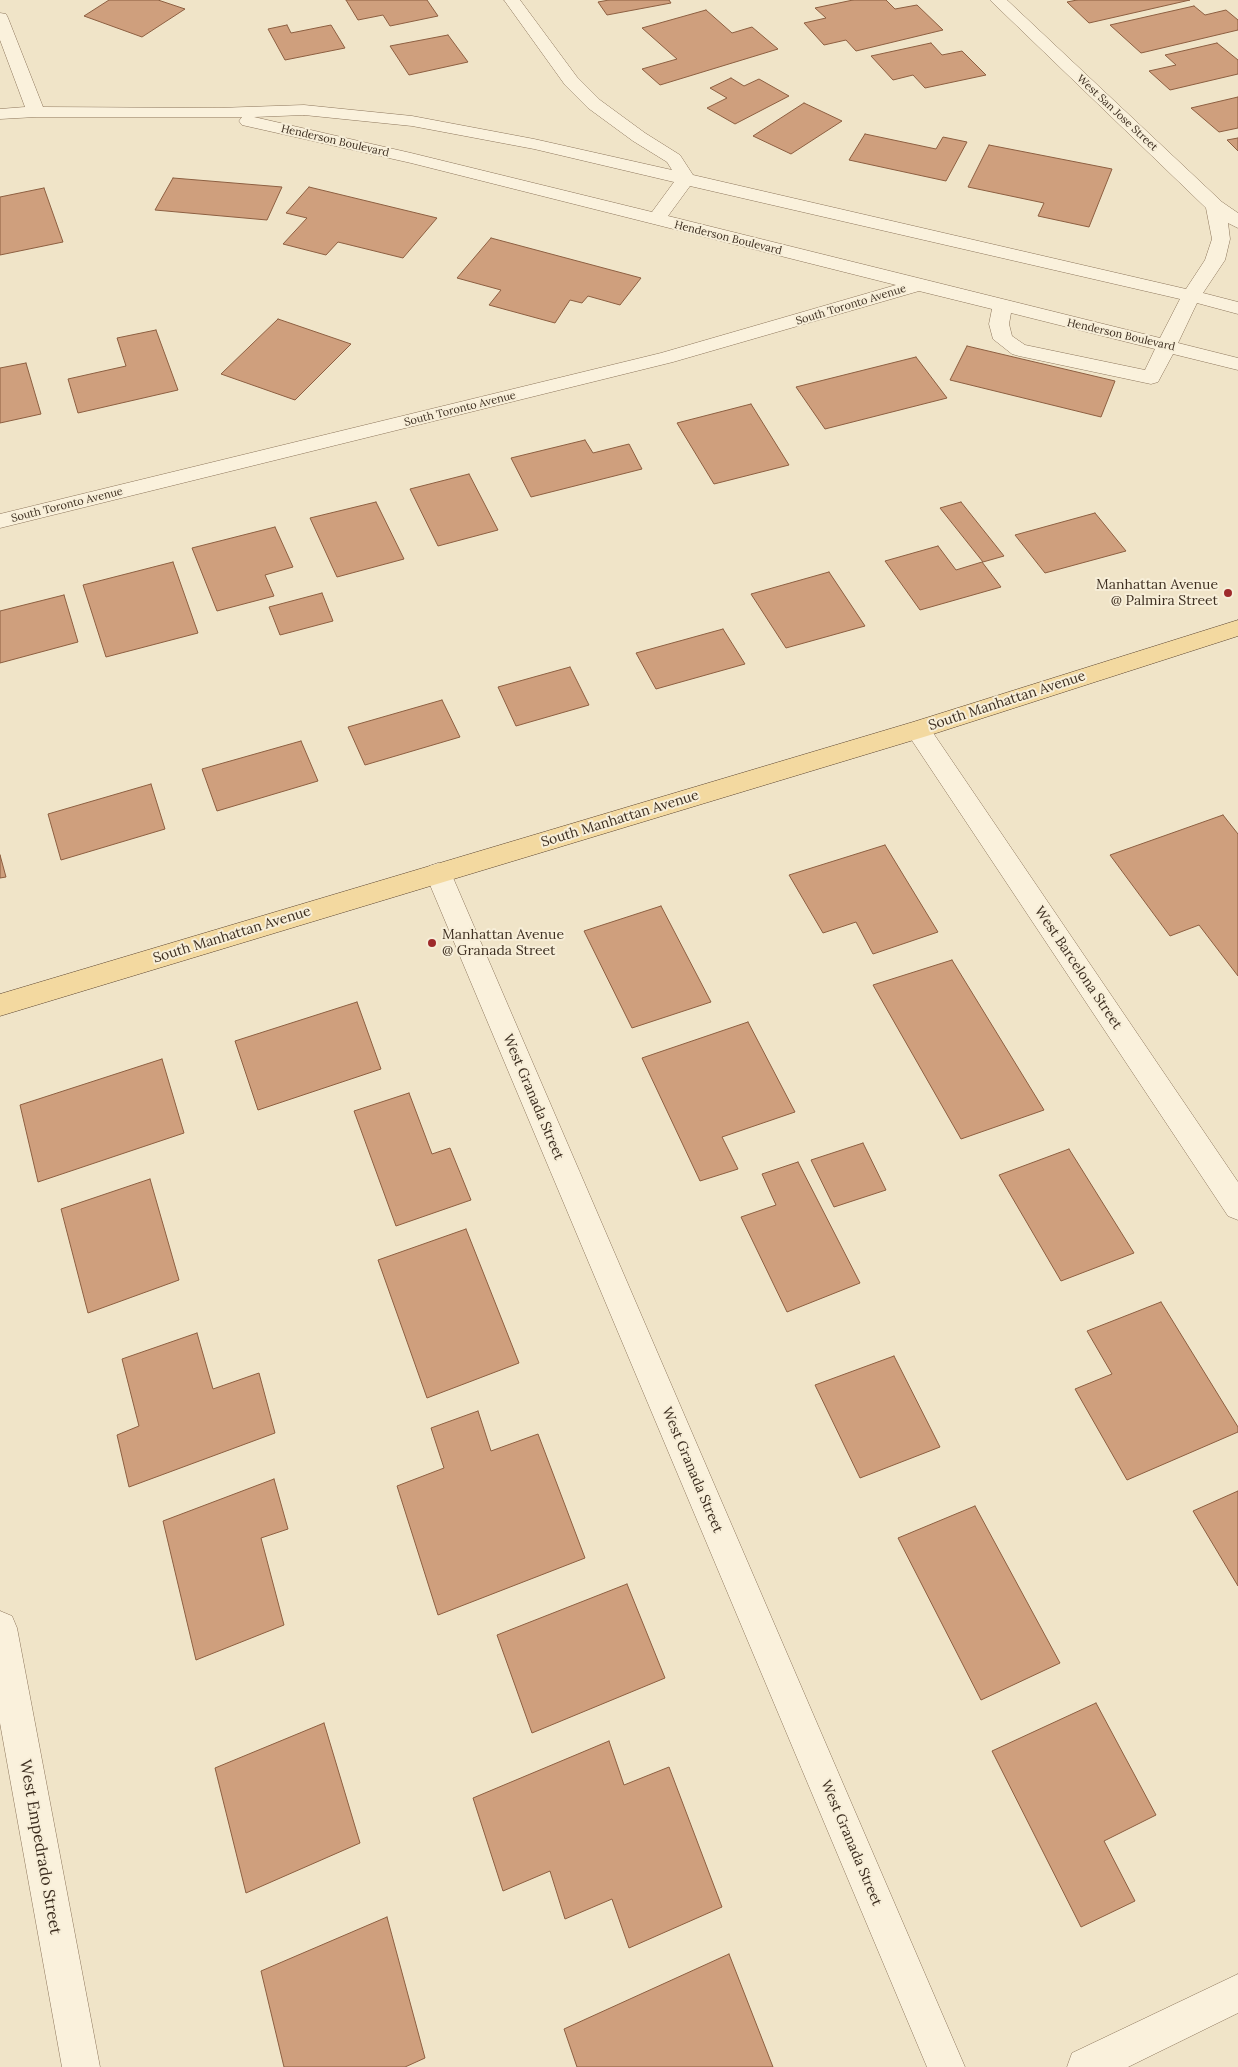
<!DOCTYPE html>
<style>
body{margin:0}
canvas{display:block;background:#f0e4c8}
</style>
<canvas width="1238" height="2067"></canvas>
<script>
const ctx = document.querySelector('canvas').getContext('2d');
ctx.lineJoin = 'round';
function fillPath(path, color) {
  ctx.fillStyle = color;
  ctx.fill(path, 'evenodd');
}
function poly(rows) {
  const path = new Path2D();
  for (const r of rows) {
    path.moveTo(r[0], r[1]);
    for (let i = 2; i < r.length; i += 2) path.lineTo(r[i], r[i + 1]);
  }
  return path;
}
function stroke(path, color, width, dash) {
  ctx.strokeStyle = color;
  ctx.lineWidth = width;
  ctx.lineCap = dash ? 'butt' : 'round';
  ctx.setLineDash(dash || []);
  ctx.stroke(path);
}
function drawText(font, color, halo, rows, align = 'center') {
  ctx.font = font + ' Lora,serif';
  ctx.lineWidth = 4;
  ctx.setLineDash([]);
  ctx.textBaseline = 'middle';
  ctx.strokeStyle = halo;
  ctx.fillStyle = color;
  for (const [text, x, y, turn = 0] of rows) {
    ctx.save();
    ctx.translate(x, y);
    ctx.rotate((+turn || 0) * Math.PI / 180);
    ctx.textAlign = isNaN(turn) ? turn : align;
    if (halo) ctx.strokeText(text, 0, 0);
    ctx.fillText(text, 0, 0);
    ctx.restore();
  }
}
const building = poly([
 [109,0,158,0,185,9,142,37,84,16,109,0],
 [346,0,427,0,438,16,390,26,383,15,358,20,346,0],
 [609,0,669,0,671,3,607,15,598,2,609,0],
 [853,0,886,0,895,9,917,5,943,30,856,51,846,40,824,45,804,23,826,18,815,8,853,0],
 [1077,0,1190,0,1089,23,1067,2,1077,0],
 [1194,6,1205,15,1226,10,1238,20,1238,30,1141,53,1110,25,1194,6],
 [706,10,732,33,752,27,778,49,660,85,642,69,677,59,642,28,706,10],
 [287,25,291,33,331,25,345,48,285,60,268,29,287,25],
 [448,35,468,62,409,75,390,46,448,35],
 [931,43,942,55,962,51,986,75,925,88,913,75,893,80,871,56,931,43],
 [1217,43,1238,60,1238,74,1170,90,1149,71,1176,65,1165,55,1217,43],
 [731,78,744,86,759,79,789,96,735,124,707,108,727,98,710,88,731,78],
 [1238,97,1238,128,1219,132,1191,108,1238,97],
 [804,103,842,121,791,154,753,136,804,103],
 [865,134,936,149,943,137,967,142,946,181,849,160,865,134],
 [1238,138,1238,151,1227,140,1238,138],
 [989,145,1112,169,1089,227,1038,216,1044,203,968,187,989,145],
 [173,178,282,187,267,220,155,210,173,178],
 [309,187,437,218,403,258,338,242,326,255,283,244,307,218,286,213,309,187],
 [44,188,63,242,0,255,0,197,44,188],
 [491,238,641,278,620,305,588,296,582,303,570,300,555,323,489,305,501,290,457,278,491,238],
 [278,319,351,344,295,400,221,374,278,319],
 [156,330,178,390,78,413,68,379,126,366,117,338,156,330],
 [967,346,1115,381,1101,417,950,380,967,346],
 [916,357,947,398,825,429,796,387,916,357],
 [26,363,41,414,0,423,0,368,26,363],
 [751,404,789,465,714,484,677,423,751,404],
 [585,440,593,453,629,444,642,469,531,497,511,458,585,440],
 [469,474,498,530,438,546,410,489,469,474],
 [376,502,404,559,337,577,310,518,376,502],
 [961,502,1004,556,983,562,940,508,961,502],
 [1095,513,1126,551,1045,573,1015,535,1095,513],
 [275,527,293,567,265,575,274,596,217,611,192,548,275,527],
 [938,546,956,570,982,562,1001,587,920,610,885,561,938,546],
 [173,562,198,633,106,657,83,585,173,562],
 [829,572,865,626,786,648,751,594,829,572],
 [322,593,333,621,280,635,269,607,322,593],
 [64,595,78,642,0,663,0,611,64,595],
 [723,629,745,664,656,689,636,653,723,629],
 [570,667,589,705,516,726,498,687,570,667],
 [442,700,460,737,365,765,348,727,442,700],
 [301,741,318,781,217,811,202,769,301,741],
 [151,784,165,829,61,860,48,814,151,784],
 [1223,815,1238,834,1238,976,1199,925,1170,936,1110,855,1223,815],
 [885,845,938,932,873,954,856,922,823,933,789,875,885,845],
 [0,855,6,877,0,878,0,855],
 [661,906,711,1002,632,1028,584,931,661,906],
 [952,960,1044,1110,961,1139,873,985,952,960],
 [357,1002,381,1069,258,1110,235,1041,357,1002],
 [748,1022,795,1112,722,1137,738,1169,700,1181,642,1058,748,1022],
 [162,1059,184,1133,38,1182,20,1105,162,1059],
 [409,1093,432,1154,450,1148,471,1200,396,1226,354,1111,409,1093],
 [863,1143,886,1190,834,1207,811,1160,863,1143],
 [1069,1149,1134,1253,1061,1281,999,1175,1069,1149],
 [798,1162,860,1283,787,1312,741,1217,776,1205,762,1174,798,1162],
 [150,1179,179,1280,88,1313,61,1209,150,1179],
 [466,1229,519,1363,427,1398,378,1260,466,1229],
 [1161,1302,1238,1427,1238,1432,1127,1480,1075,1389,1112,1374,1087,1331,1161,1302],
 [197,1333,213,1389,259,1373,275,1433,129,1487,117,1435,139,1426,122,1359,197,1333],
 [894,1356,940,1447,860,1478,815,1385,894,1356],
 [478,1411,491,1451,538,1434,585,1558,438,1615,397,1486,444,1468,431,1428,478,1411],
 [274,1479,288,1529,261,1538,284,1625,196,1660,163,1521,274,1479],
 [1238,1491,1238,1586,1193,1511,1238,1491],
 [975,1506,1060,1663,981,1700,898,1538,975,1506],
 [627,1584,665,1678,532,1733,497,1635,627,1584],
 [1096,1703,1156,1815,1104,1841,1135,1901,1081,1927,992,1751,1096,1703],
 [324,1723,360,1843,246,1893,215,1768,324,1723],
 [609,1741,624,1785,669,1767,722,1907,629,1948,612,1899,565,1919,550,1871,503,1891,473,1798,609,1741],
 [387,1917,425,2058,405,2067,284,2067,261,1971,387,1917],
 [729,1954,773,2067,577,2067,564,2029,729,1954]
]);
const minor = poly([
 [504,0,520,0,577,77,600,100,645,133,680,155,693,175,1186,289,1205,260,1212,239,1206,208,990,0,1007,0,1222,202,1238,213,1238,228,1228,223,1230,239,1225,260,1203,293,1238,302,1238,314,1197,303,1178,343,1238,358,1238,370,1173,354,1158,382,1151,384,1019,356,1012,354,993,339,989,324,992,309,919,291,673,362,0,528,0,514,661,353,896,285,411,163,242,125,239,121,242,117,36,117,0,119,0,109,25,107,0,40,0,13,6,14,8,18,43,107,218,108,304,105,412,116,534,139,672,170,667,162,633,141,588,108,565,85,504,0],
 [304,115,412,126,534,149,674,182,652,212,411,153,254,117,304,115],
 [690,186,1180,299,1160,338,668,216,690,186],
 [1011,313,1155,349,1145,370,1025,345,1012,336,1009,324,1011,313],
 [918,721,927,724,1238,1182,1238,1220,1228,1216,909,736,906,730,909,724,918,721],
 [438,863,447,866,451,873,965,2067,927,2067,425,873,429,866,438,863],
 [0,1611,12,1616,17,1628,100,2067,62,2067,0,1723,0,1611],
 [1238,1974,1238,2013,1128,2067,1067,2067,1072,2053,1238,1974]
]);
const major = poly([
 [1238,620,1238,636,927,736,0,1016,0,994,913,722,1238,620]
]);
const markers = [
 [1228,593,5,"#9e2a2b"],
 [432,943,5,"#9e2a2b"]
];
const farStreetnames = [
 ["West San Jose Street",1117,113,43],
 ["Henderson Boulevard",335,141,13],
 ["Henderson Boulevard",728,238,14],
 ["South Toronto Avenue",851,305,-17],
 ["Henderson Boulevard",1121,335,13],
 ["South Toronto Avenue",460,409,-14],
 ["South Toronto Avenue",67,505,-14]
];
const poiNames = [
 ["Manhattan Avenue",1218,585],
 ["@ Palmira Street",1218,601],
 ["Manhattan Avenue",442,935,"left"],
 ["@ Granada Street",442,951,"left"]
];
const streetNames = [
 ["South Manhattan Avenue",1007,701,-18],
 ["South Manhattan Avenue",620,819,-17],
 ["South Manhattan Avenue",232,935,-17],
 ["West Barcelona Street",1078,968,56],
 ["West Granada Street",533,1097,67],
 ["West Granada Street",692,1470,67],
 ["West Granada Street",851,1843,67]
];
const nearStreetnames = [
 ["West Empedrado Street",40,1847,80]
];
fillPath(building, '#cf9f7d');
stroke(building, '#8d5f41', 1);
stroke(minor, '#8d765c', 1);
stroke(major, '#5b4430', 1);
fillPath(minor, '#faf1dc');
fillPath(major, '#f3d9a0');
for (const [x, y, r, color] of markers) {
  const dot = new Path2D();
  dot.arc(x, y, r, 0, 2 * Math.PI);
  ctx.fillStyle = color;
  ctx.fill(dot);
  stroke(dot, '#f7eed8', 2);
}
drawText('11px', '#3d2e20', '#f7eed8', farStreetnames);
drawText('14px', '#3d2e20', '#f7eed8', poiNames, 'right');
drawText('14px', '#3d2e20', '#f7eed8', streetNames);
drawText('16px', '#3d2e20', '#f7eed8', nearStreetnames);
</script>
